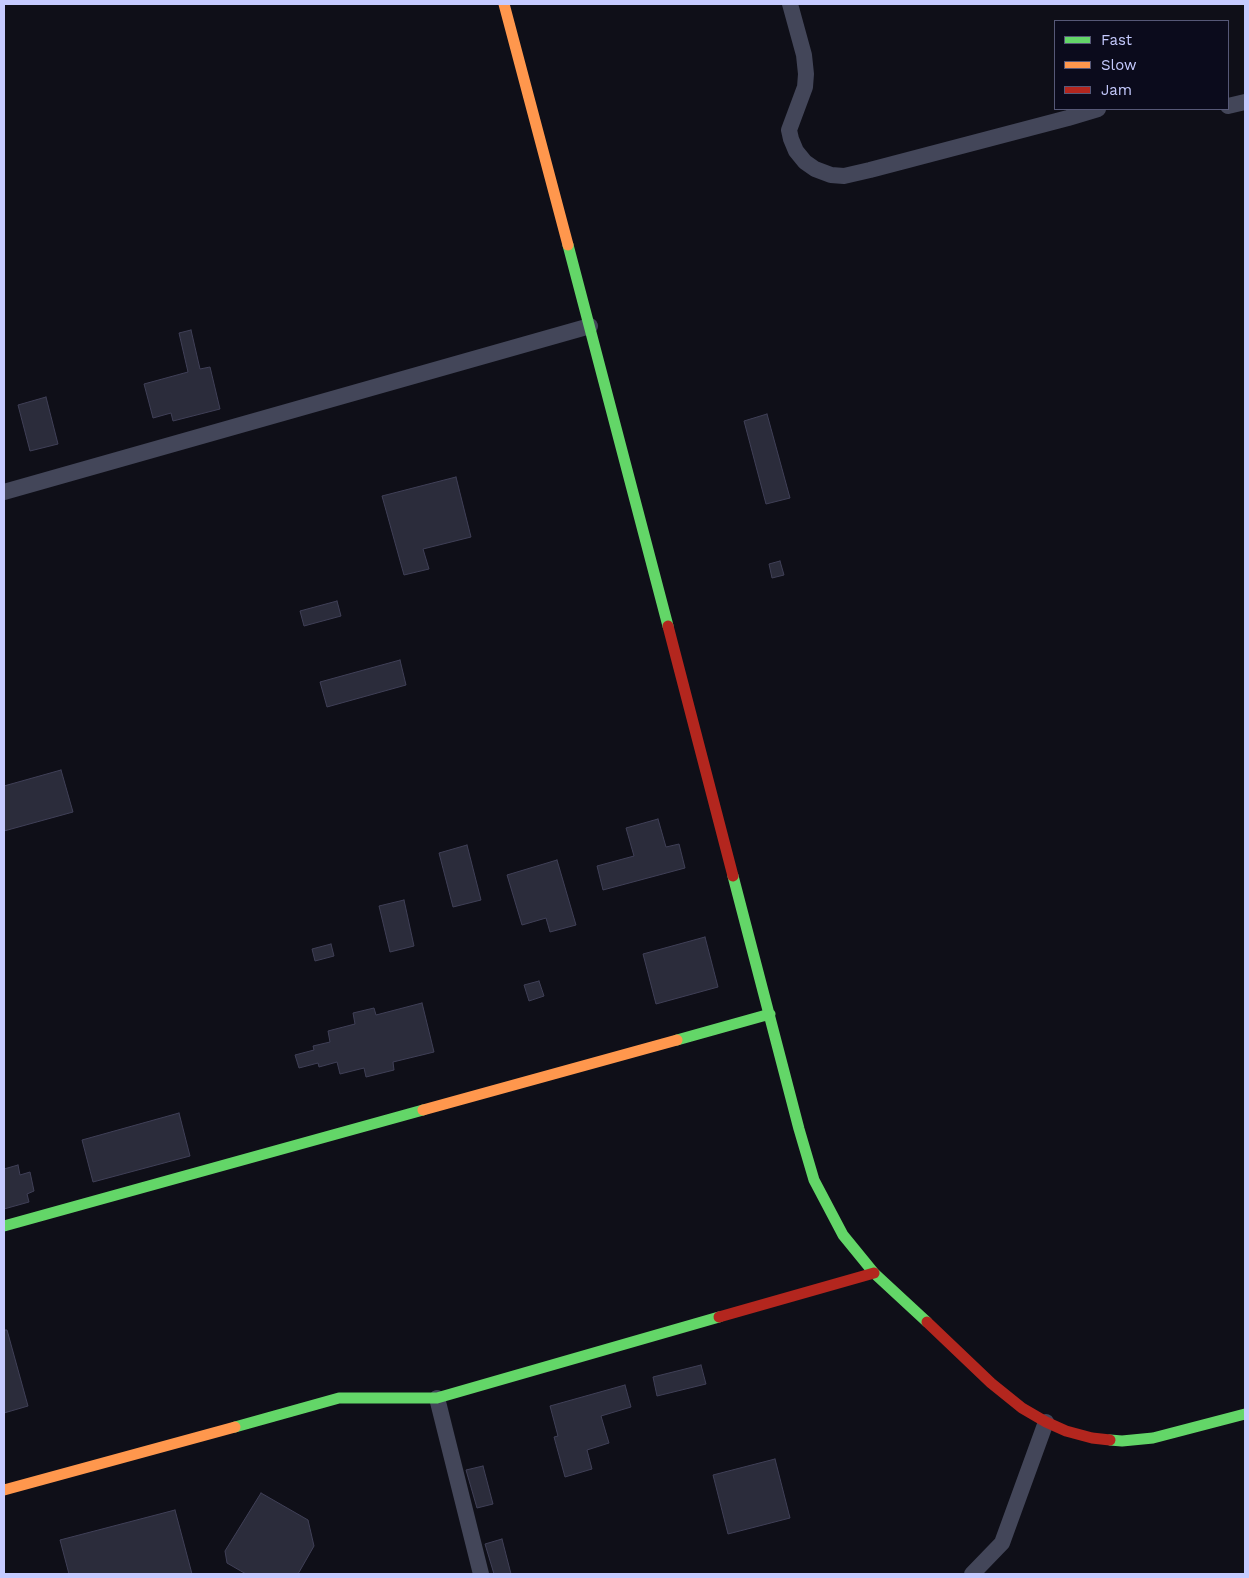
<!DOCTYPE html>
<style>
body{margin:0}
#map{position:relative;width:1249px;height:1578px;overflow:hidden;background:#0f0f18;font-family:"Work Sans",sans-serif}
canvas{display:block}
.frame{position:absolute;inset:0;border:5px solid #c6cbff;pointer-events:none}
.legend{position:absolute;left:1054px;top:20px;width:175px;height:90px;box-sizing:border-box;background:#0b0b1c;border:1px solid #565877;margin:0;padding:6px 9px;list-style:none;font-size:15px;color:#c6cbff}
.legend li{display:flex;align-items:center;gap:10px;height:25px}
.legend b{width:25px;border:1px solid #565877}
</style>
<div id="map">
<canvas width="1249" height="1578"></canvas>
<div class="frame"></div>
<ul class="legend">
<li><b style="height:6px;background:#63d668"></b>Fast</li>
<li><b style="height:6px;background:#ff974d"></b>Slow</li>
<li><b style="height:6px;background:#b3261e"></b>Jam</li>
</ul>
</div>
<script>
const ctx = document.querySelector('canvas').getContext('2d');
ctx.lineJoin = 'round';
function fillPath(path, color) {
  ctx.fillStyle = color;
  ctx.fill(path, 'evenodd');
}
function poly(rows) {
  const path = new Path2D();
  for (const r of rows) {
    path.moveTo(r[0], r[1]);
    for (let i = 2; i < r.length; i += 2) path.lineTo(r[i], r[i + 1]);
  }
  return path;
}
function stroke(path, color, width, dash) {
  ctx.strokeStyle = color;
  ctx.lineWidth = width;
  ctx.lineCap = dash ? 'butt' : 'round';
  ctx.setLineDash(dash || []);
  ctx.stroke(path);
}
const building = poly([
 [191,330,200,369,210,367,220,409,173,421,171,413,153,418,144,384,188,372,179,333,191,330],
 [46,397,58,444,30,451,18,405,46,397],
 [767,414,790,498,766,504,744,421,767,414],
 [456,477,471,537,423,549,429,569,404,575,382,496,456,477],
 [780,561,784,575,772,578,769,564,780,561],
 [337,601,341,616,304,626,300,611,337,601],
 [400,660,406,685,327,707,320,682,400,660],
 [61,770,73,812,4,831,4,786,61,770],
 [658,819,666,847,679,844,685,868,603,890,597,866,634,856,626,828,658,819],
 [467,845,481,900,453,907,439,853,467,845],
 [557,860,576,925,550,932,546,918,522,925,507,875,557,860],
 [404,900,414,946,390,952,379,906,404,900],
 [705,937,718,987,656,1004,643,954,705,937],
 [331,944,334,956,315,961,312,949,331,944],
 [539,981,544,996,529,1001,524,985,539,981],
 [422,1003,434,1052,393,1062,394,1070,366,1077,364,1068,340,1074,337,1062,319,1067,318,1063,299,1068,295,1055,314,1050,313,1046,330,1042,328,1031,355,1024,353,1013,374,1008,376,1015,422,1003],
 [179,1113,190,1156,93,1182,82,1140,179,1113],
 [18,1165,20,1175,30,1172,34,1191,27,1194,29,1202,4,1209,4,1169,18,1165],
 [4,1330,7,1330,28,1406,4,1413,4,1330],
 [701,1365,706,1384,657,1396,653,1377,701,1365],
 [625,1385,631,1407,601,1416,609,1443,587,1450,592,1469,565,1477,554,1437,558,1436,550,1406,625,1385],
 [775,1459,790,1518,728,1534,713,1475,775,1459],
 [483,1466,493,1504,477,1508,466,1470,483,1466],
 [261,1493,308,1520,314,1546,298,1574,246,1574,227,1563,225,1551,261,1493],
 [175,1510,192,1574,69,1574,60,1540,175,1510],
 [502,1539,511,1574,494,1574,485,1544,502,1539]
]);
const street = poly([
 [790,4,804,55,806,74,805,87,789,130,791,139,796,151,805,162,815,169,831,175,844,176,870,170,1068,118,1098,109],
 [1228,106,1245,102],
 [4,492,590,326],
 [437,1398,481,1574],
 [972,1574,1002,1543,1046,1422]
]);
const fast = poly([
 [568,245,668,626],
 [733,876,799,1129,814,1180,843,1235,874,1273,927,1322],
 [677,1040,770,1014],
 [4,1226,423,1110],
 [235,1427,339,1398,437,1398,719,1317],
 [1110,1440,1122,1441,1153,1438,1245,1414]
]);
const slow = poly([
 [504,4,568,245],
 [423,1110,677,1040],
 [4,1490,235,1427]
]);
const jam = poly([
 [668,626,733,876],
 [719,1317,874,1273],
 [927,1322,991,1383,1022,1408,1046,1422,1066,1431,1092,1438,1110,1440]
]);
fillPath(building, '#2b2c3b');
stroke(building, '#404057', 1);
stroke(street, '#434659', 16);
stroke(fast, '#63d668', 11);
stroke(slow, '#ff974d', 11);
stroke(jam, '#b3261e', 11);
</script>
